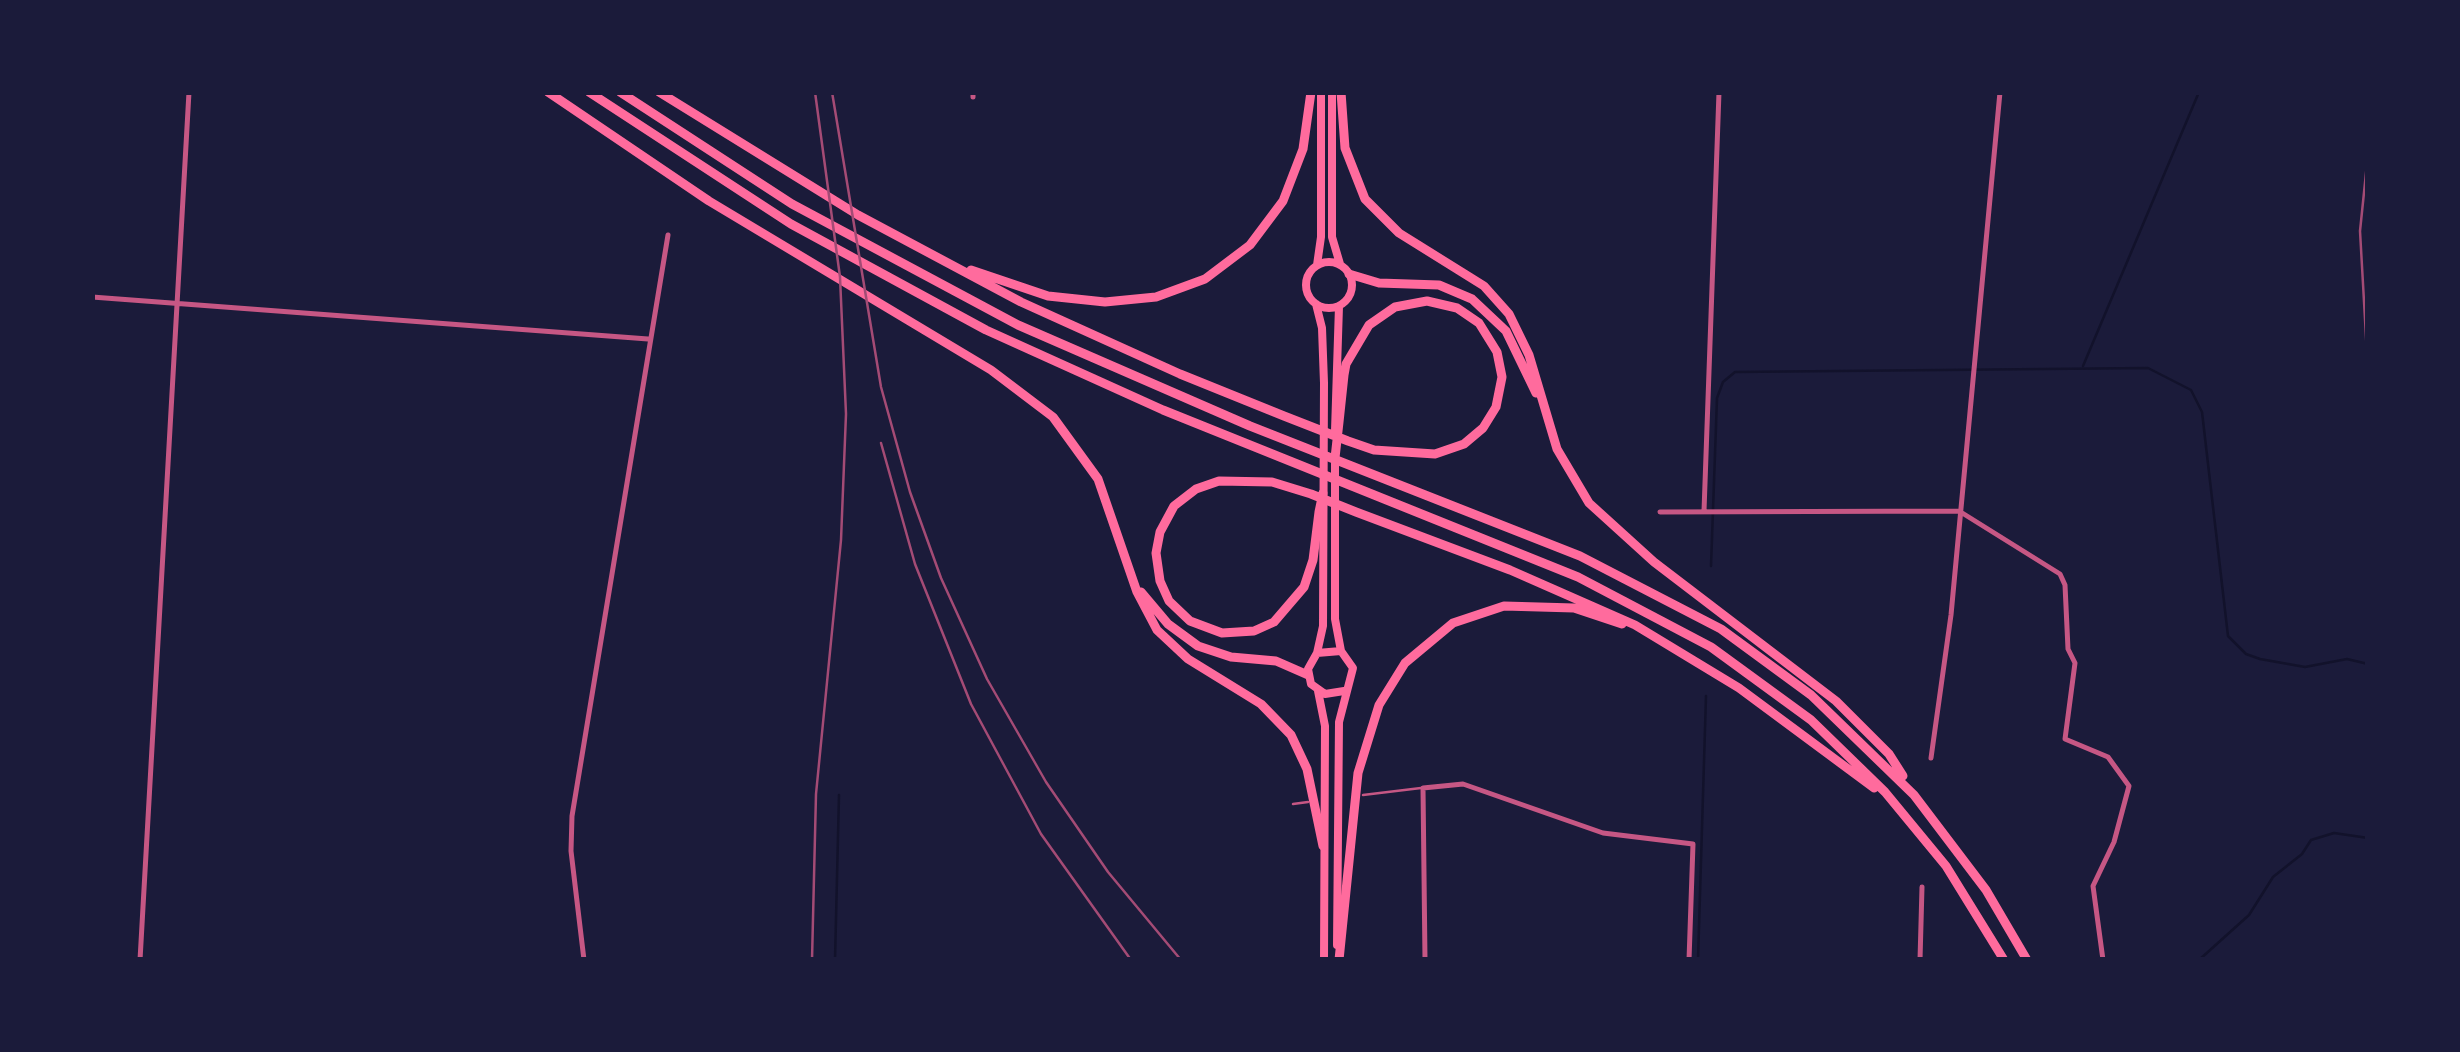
<!DOCTYPE html>
<style>
body{margin:0}
#map{position:relative;width:2460px;height:1052px;overflow:hidden;background:#1b1b3a;font-family:Arial,sans-serif}
canvas{display:block}
.frame{position:absolute;inset:0;border:95px solid #1b1b3a;pointer-events:none}
</style>
<div id="map">
<canvas width="2460" height="1052"></canvas>
<div class="frame"></div>
</div>
<script>
const ctx = document.querySelector('canvas').getContext('2d');
ctx.lineJoin = 'round';
function poly(rows) {
  const path = new Path2D();
  for (const r of rows) {
    if (r.length === 3) {
      path.moveTo(r[0] + r[2], r[1]);
      path.arc(r[0], r[1], r[2], 0, 2 * Math.PI);
      continue;
    }
    path.moveTo(r[0], r[1]);
    for (let i = 2; i < r.length; i += 2) path.lineTo(r[i], r[i + 1]);
  }
  return path;
}
function stroke(path, color, width, dash) {
  ctx.strokeStyle = color;
  ctx.lineWidth = width;
  ctx.lineCap = dash ? 'butt' : 'round';
  ctx.setLineDash(dash || []);
  ctx.stroke(path);
}
const stream = poly([
 [2083,366,2199,92],
 [1711,566,1717,398,1723,382,1735,372,2148,368,2191,390,2202,412,2228,636,2246,654,2260,659,2305,667,2347,659,2368,664],
 [835,960,839,795],
 [1698,960,1706,696],
 [2199,960,2249,915,2273,877,2302,854,2311,840,2334,833,2368,838]
]);
const service = poly([
 [1363,795,1421,788],
 [1293,804,1308,802]
]);
const minor = poly([
 [973,92,973,97],
 [92,297,648,339],
 [1704,511,1719,92],
 [1660,512,1959,511,2060,574,2065,585,2068,649,2075,663,2065,739,2108,757,2129,786,2114,842,2093,886,2103,960],
 [1931,758,1951,615,2000,92],
 [140,960,189,92],
 [584,960,571,851,572,816,668,235],
 [1425,960,1423,788,1463,784,1603,833,1693,844,1689,960],
 [1920,960,1922,887]
]);
const primary = poly([
 [1332,92,1332,237,1340,264],
 [1329,285,23],
 [1317,265,1321,237,1321,92],
 [1316,304,1322,328,1324,383,1323,626,1317,653],
 [1335,431,1339,306],
 [1335,455,1335,619,1341,651],
 [1318,691,1325,726,1324,960],
 [1337,945,1339,722,1353,668,1341,651,1317,653,1308,669,1311,684,1325,694,1344,691]
]);
const motorway = poly([
 [548,92,709,201,991,370,1053,417,1098,479,1137,592,1157,630,1188,659,1261,704,1291,735,1307,769,1323,846],
 [589,92,791,224,986,330,1163,410,1578,577,1711,647,1811,720,1885,792,1946,866,2004,960],
 [620,92,792,204,1018,325,1250,426,1580,556,1721,629,1811,695,1914,795,1986,890,2027,960],
 [659,92,858,215,1021,302,1180,374,1284,416,1348,441,1374,450,1435,454,1464,444,1483,428,1496,407,1502,377,1497,352,1479,323,1457,308,1427,301,1395,307,1369,325,1346,364,1344,375,1339,422,1335,458],
 [1341,92,1345,148,1365,199,1399,233,1484,286,1509,314,1529,355,1557,449,1589,503,1654,562,1836,701,1889,754,1903,776],
 [971,270,1048,296,1105,302,1156,297,1205,279,1250,245,1283,201,1303,149,1311,92],
 [1349,274,1379,283,1439,285,1472,299,1506,331,1536,393],
 [1323,493,1319,512,1313,560,1304,587,1274,622,1254,631,1222,633,1190,621,1169,601,1160,581,1156,553,1160,532,1174,506,1196,489,1219,481,1272,482,1311,494,1356,512,1510,570,1635,625,1739,688,1874,788],
 [1141,592,1168,624,1198,646,1231,657,1276,661,1308,675],
 [1339,960,1358,773,1379,705,1405,663,1453,623,1504,606,1574,608,1622,624]
]);
const rail = poly([
 [832,92,881,387,910,492,941,578,987,679,1046,782,1108,872,1181,960],
 [2368,154,2360,231,2368,372],
 [881,443,915,564,971,704,1041,834,1131,960],
 [812,960,816,794,841,540,846,414,840,277,815,92]
]);
stroke(stream, '#12122b', 2.5);
stroke(service, '#c65784', 2.5);
stroke(minor, '#c65784', 5);
stroke(primary, '#ff6b9d', 8);
stroke(motorway, '#ff6b9d', 9);
stroke(rail, '#a44b75', 2.5);
</script>
